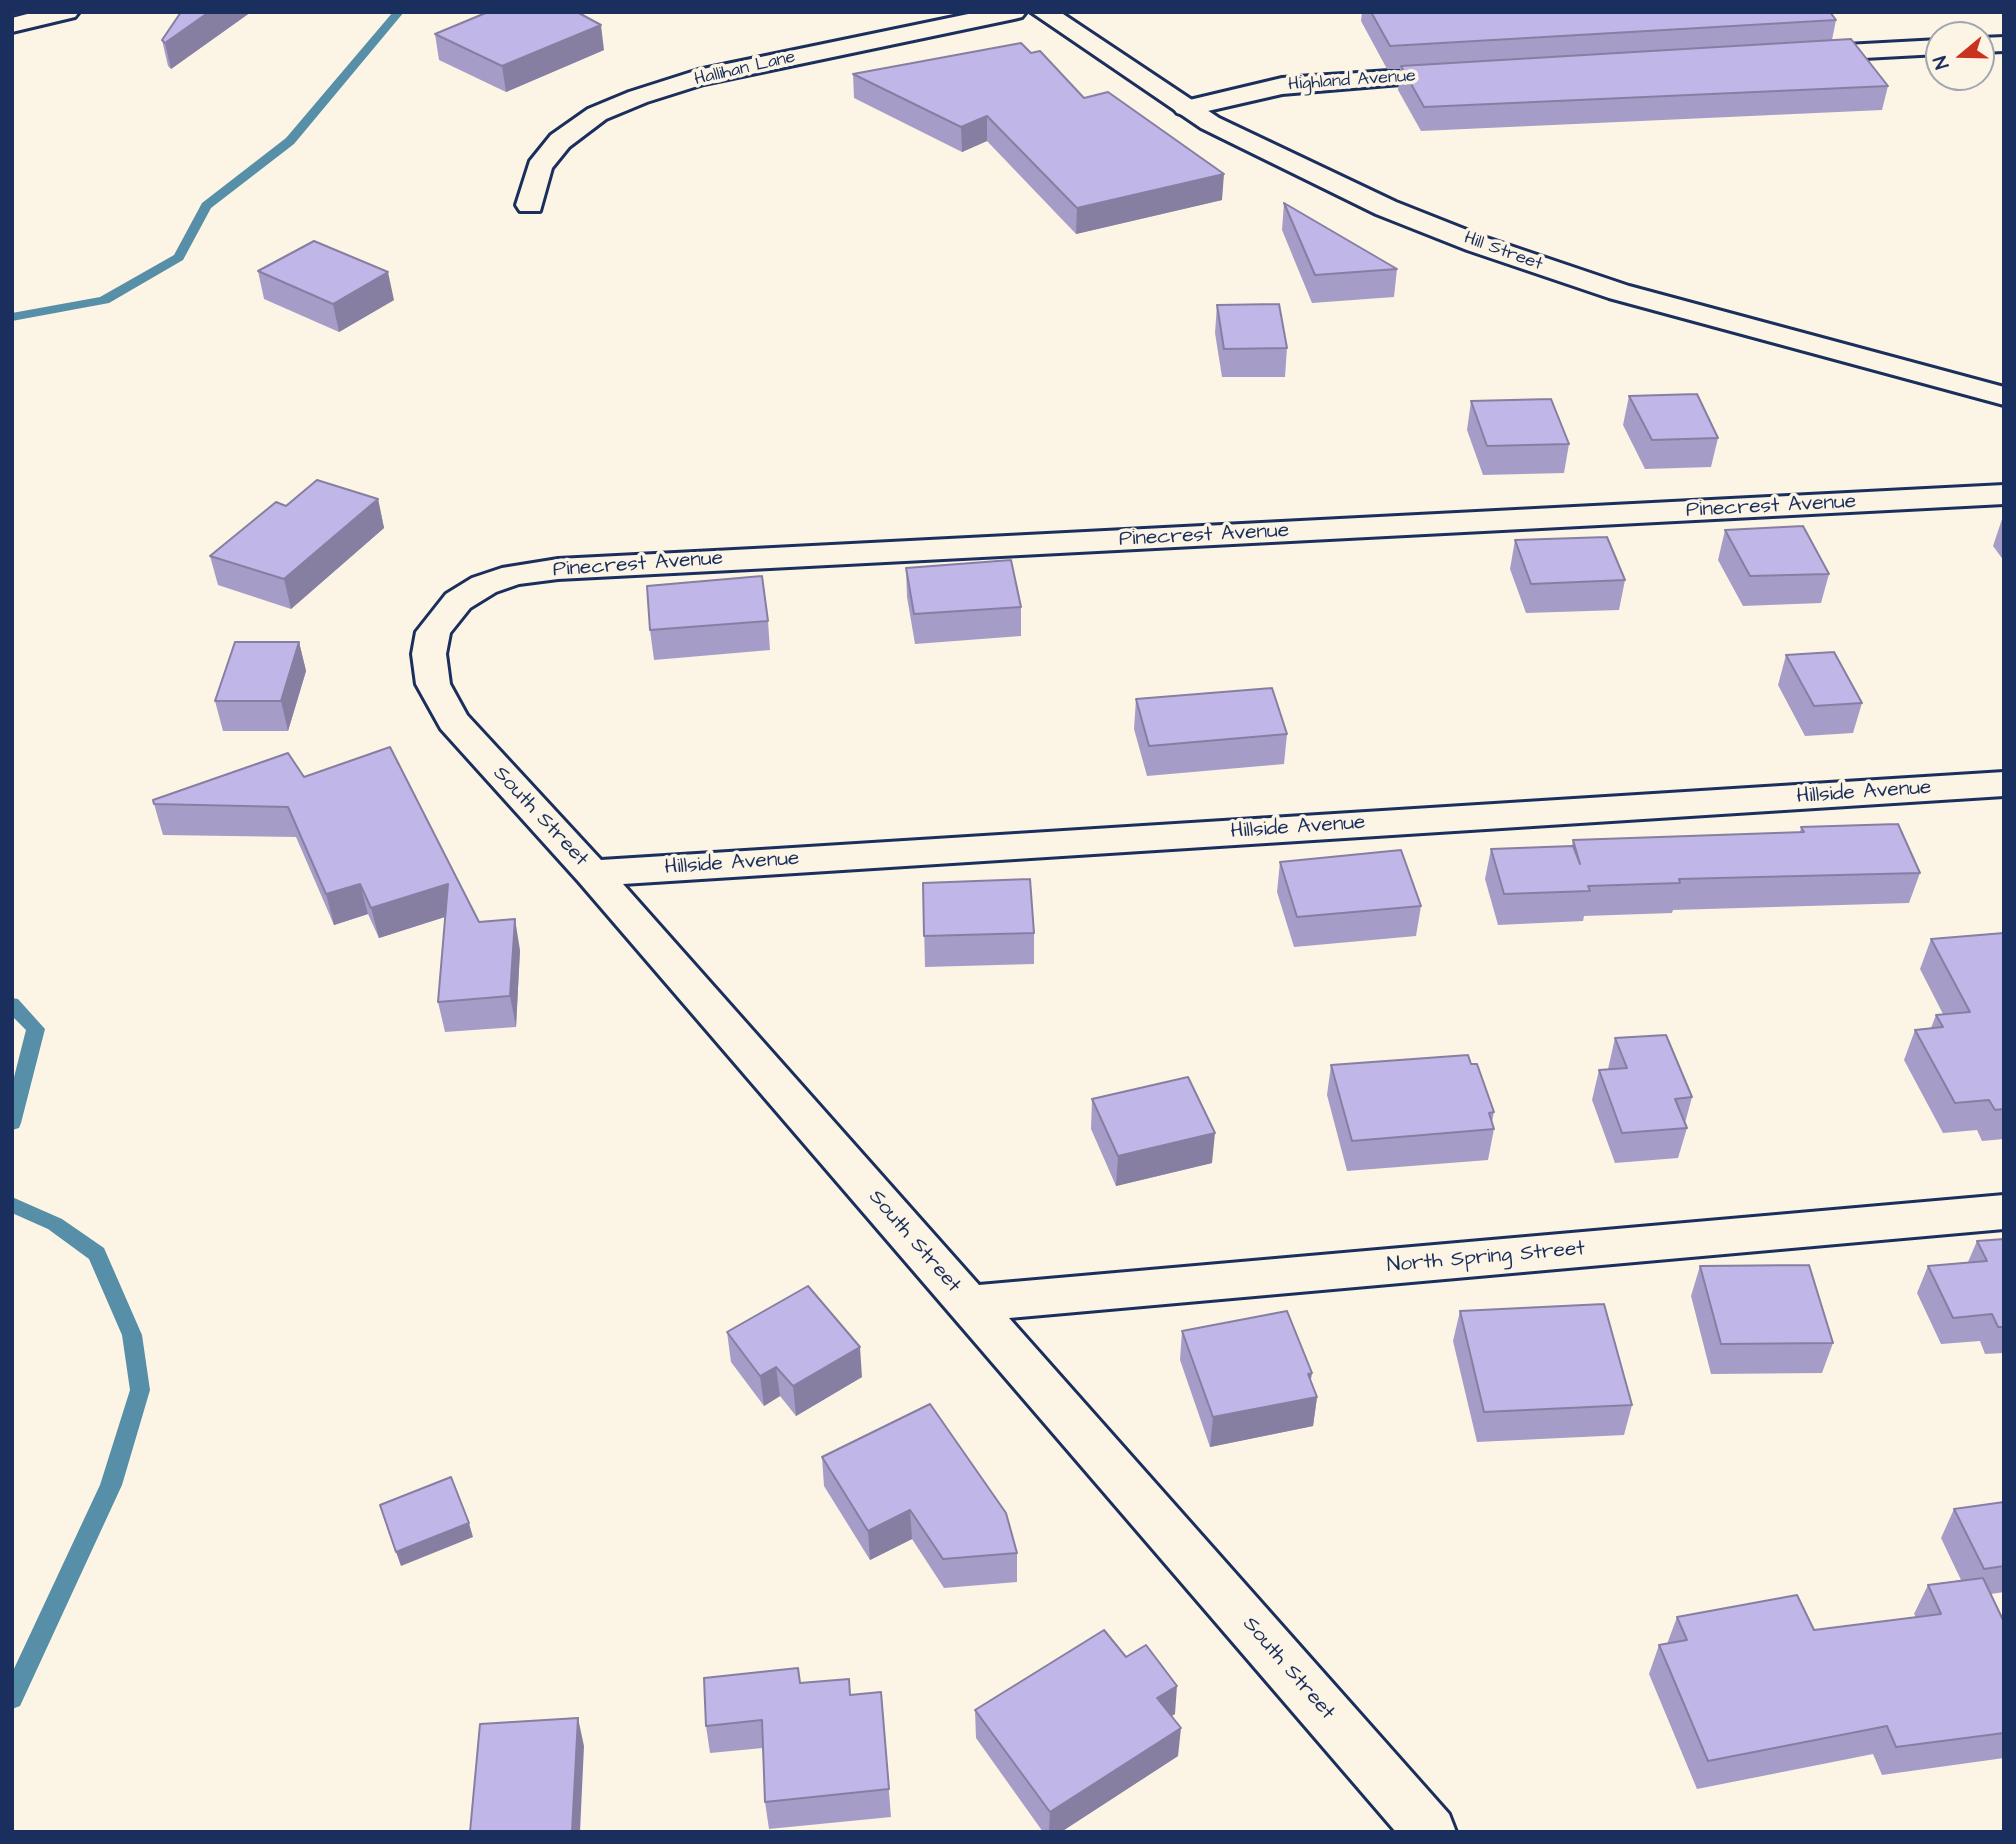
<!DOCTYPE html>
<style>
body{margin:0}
#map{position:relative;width:2016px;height:1844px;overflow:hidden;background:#fcf5e5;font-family:"Architects Daughter",sans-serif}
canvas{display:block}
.frame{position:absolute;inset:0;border:14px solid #1b2f5e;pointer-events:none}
.north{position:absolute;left:1925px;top:21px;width:70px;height:70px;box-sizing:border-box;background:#fcf5e5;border:2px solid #a2a6af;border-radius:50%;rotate:251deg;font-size:19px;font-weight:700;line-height:28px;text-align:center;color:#1b2f5e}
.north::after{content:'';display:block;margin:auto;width:24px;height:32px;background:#c8321e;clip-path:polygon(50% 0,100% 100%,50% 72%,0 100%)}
</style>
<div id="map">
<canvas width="2016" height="1844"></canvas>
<div class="frame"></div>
<div class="north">N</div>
</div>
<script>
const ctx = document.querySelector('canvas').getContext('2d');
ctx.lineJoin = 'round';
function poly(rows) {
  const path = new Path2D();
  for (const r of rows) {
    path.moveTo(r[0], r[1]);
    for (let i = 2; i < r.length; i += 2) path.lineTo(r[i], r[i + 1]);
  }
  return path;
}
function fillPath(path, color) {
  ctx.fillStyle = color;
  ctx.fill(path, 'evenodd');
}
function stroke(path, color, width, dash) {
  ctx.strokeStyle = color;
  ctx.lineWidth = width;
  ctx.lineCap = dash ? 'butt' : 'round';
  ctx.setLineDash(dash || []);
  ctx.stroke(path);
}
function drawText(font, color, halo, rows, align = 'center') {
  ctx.font = font + ' "Architects Daughter",sans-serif';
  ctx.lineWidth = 7;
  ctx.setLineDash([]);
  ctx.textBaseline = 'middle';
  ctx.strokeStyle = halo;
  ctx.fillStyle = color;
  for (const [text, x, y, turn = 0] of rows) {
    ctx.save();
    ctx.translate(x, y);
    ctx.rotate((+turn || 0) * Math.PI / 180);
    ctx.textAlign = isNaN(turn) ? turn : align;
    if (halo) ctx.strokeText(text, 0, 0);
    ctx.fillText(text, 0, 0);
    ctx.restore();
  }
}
const stream = poly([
 [393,12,404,12,294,144,211,208,183,260,109,303,12,321,12,313,100,297,174,255,202,203,286,138,393,12],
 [12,998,18,999,45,1029,21,1123,19,1128,12,1130,12,1085,26,1030,12,1016,12,998],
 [12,1197,62,1219,104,1248,142,1335,150,1390,122,1485,20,1706,12,1709,12,1673,100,1485,130,1390,122,1335,89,1259,48,1229,12,1213,12,1197]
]);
const minor = poly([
 [35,12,79,12,75,17,12,32,12,18,35,12],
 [978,12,1026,12,1022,17,1014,19,704,84,647,102,606,119,569,147,552,168,540,211,520,211,516,205,530,161,551,135,588,109,629,92,698,70,978,12],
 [2004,37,2004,51,1981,52,1981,38,2004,37],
 [1939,40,1939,54,1808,61,1799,59,1796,54,1799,49,1808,47,1939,40],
 [1451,67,1460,69,1463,74,1460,79,1282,94,1186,116,1177,113,1173,108,1177,103,1282,78,1451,67],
 [2004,485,2004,504,558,579,519,584,496,592,470,608,450,633,446,654,450,684,467,715,601,860,2004,772,2004,796,623,884,979,1285,2004,1195,2004,1229,1009,1318,1449,1814,1456,1832,1396,1832,579,882,441,729,416,684,412,654,416,632,446,594,472,578,502,568,558,559,2004,485]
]);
const secondary = poly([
 [1031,12,1060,12,1219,118,1396,202,1487,238,1629,286,2004,387,2004,405,1609,298,1467,250,1376,214,1201,128,1031,12]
]);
const wall = poly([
 [181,12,251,12,171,69,168,66,162,40],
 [1362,12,1830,12,1836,20,1832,40,1888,86,1882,110,1421,131,1398,90,1400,69,1387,69,1361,21],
 [435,34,604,50,506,92,439,60],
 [1031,53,1084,98,1222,200,1076,234,987,141,962,152,854,98,853,74],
 [1284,203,1397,269,1394,297,1312,303,1282,230],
 [258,271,394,300,339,332,264,299],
 [1217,305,1287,348,1285,377,1222,377,1215,333],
 [1629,396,1718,438,1711,467,1645,469,1623,425],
 [1471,401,1569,444,1564,473,1483,475,1467,430],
 [378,499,384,528,291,609,218,585,210,556,286,506],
 [2003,516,2004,516,2004,561,1993,546],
 [1725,530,1829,574,1821,603,1743,606,1718,560],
 [1515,540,1625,580,1619,610,1526,613,1510,569],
 [906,568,1021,607,1021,636,915,644,907,597],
 [768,621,770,650,654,660,650,630],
 [299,642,306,671,288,731,223,731,215,701],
 [1786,655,1862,703,1853,733,1805,736,1778,685],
 [1136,699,1287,734,1284,764,1147,776,1134,729],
 [304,777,479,922,520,950,516,1027,445,1032,438,1002,445,917,379,938,368,914,334,925,296,837,163,835,154,804],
 [1801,827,1920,873,1909,903,1673,910,1672,913,1584,916,1583,921,1498,925,1485,879,1491,849,1572,846,1573,840,1800,832],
 [1280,862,1421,906,1416,936,1294,947,1277,892],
 [923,883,1034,933,1034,964,925,967],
 [2004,933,2004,1139,1982,1141,1977,1130,1943,1133,1904,1060,1915,1030,1931,1028,1936,1015,1943,1014,1920,969,1931,939],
 [1615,1038,1692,1097,1685,1123,1687,1128,1678,1158,1615,1163,1592,1100,1599,1070,1608,1069],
 [1331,1065,1494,1112,1492,1122,1494,1129,1488,1160,1347,1171,1327,1095],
 [1092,1099,1212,1163,1116,1186,1091,1129],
 [2004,1239,2004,1353,1985,1354,1980,1341,1941,1344,1917,1293,1928,1266,1968,1262,1977,1241],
 [1700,1266,1833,1343,1822,1373,1711,1374,1691,1296],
 [1460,1311,1632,1405,1624,1435,1477,1442,1453,1341],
 [1182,1331,1310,1381,1317,1397,1313,1426,1210,1447,1180,1360],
 [727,1332,862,1377,796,1416,780,1396,764,1406,731,1362],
 [822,1457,1017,1553,1017,1582,944,1588,912,1539,870,1560,824,1486],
 [2004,1502,2004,1592,1991,1594,2004,1622,2004,1758,1882,1775,1873,1754,1697,1789,1649,1674,1659,1645,1667,1644,1677,1617,1814,1630,1916,1617,1914,1614,1928,1585,1961,1580,1941,1538,1954,1509],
 [1126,1657,1175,1714,1171,1716,1178,1756,1061,1832,1043,1832,976,1738,975,1710],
 [800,1683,850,1695,881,1692,891,1817,769,1829,765,1802,763,1748,710,1753,706,1726]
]);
const shadedWall = poly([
 [209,12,251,12,171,69,165,43],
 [601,25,604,50,506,92,502,66],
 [987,116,987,141,962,152,961,127],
 [1224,174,1222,200,1076,234,1077,208],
 [388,272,394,300,339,332,333,304],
 [378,499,384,528,291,609,284,579],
 [299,642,306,671,288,731,281,701],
 [360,884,368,914,334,925,326,894],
 [448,884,454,914,379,938,371,908],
 [515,919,520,950,516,1027,510,996],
 [1215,1133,1212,1163,1116,1186,1118,1156],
 [860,1347,862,1377,796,1416,793,1386],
 [776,1367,780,1396,764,1406,760,1376],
 [1312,1373,1308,1398,1317,1397,1313,1426,1210,1447,1213,1417,1308,1374],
 [910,1510,912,1539,870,1560,868,1531],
 [469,1523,473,1537,401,1566,396,1552],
 [1177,1686,1175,1714,1155,1726,1157,1698],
 [578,1718,584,1746,580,1832,572,1832],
 [1181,1728,1178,1756,1061,1832,1049,1832,1050,1812]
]);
const building = poly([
 [181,12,209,12,165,43,162,40,181,12],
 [488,12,577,12,601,25,502,66,435,34,488,12],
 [1371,12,1830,12,1836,20,1390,46,1371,12],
 [1851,39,1888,86,1424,107,1401,66,1851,39],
 [1021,43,1031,53,1040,51,1084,98,1108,92,1224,174,1077,208,987,116,961,127,853,74,1021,43],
 [1284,203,1397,269,1315,275,1284,203],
 [314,241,388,272,333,304,258,271,314,241],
 [1279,304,1287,348,1224,349,1217,305,1279,304],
 [1697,394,1718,438,1652,440,1629,396,1697,394],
 [1551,399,1569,444,1487,446,1471,401,1551,399],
 [317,480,378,499,284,579,210,556,276,502,286,506,317,480],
 [1803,526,1829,574,1750,576,1725,530,1803,526],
 [1607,537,1625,580,1531,584,1515,540,1607,537],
 [1011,560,1021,607,914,614,906,568,1011,560],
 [762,576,768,621,650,630,647,586,762,576],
 [235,642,299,642,281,701,215,701,235,642],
 [1834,652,1862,703,1814,706,1786,655,1834,652],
 [1272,688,1287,734,1149,746,1136,699,1272,688],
 [390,747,479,922,515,919,510,996,438,1002,448,884,371,908,360,884,326,894,288,807,154,804,153,800,288,753,304,777,390,747],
 [1898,824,1920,873,1679,879,1680,883,1588,886,1590,891,1504,894,1491,849,1573,846,1580,864,1573,840,1804,832,1801,827,1898,824],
 [1401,850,1421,906,1297,917,1280,862,1401,850],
 [1030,879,1034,933,924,936,923,883,1030,879],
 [2004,933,2004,1109,1995,1110,1989,1100,1955,1103,1915,1030,1943,1027,1936,1015,1970,1012,1931,939,2004,933],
 [1666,1035,1692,1097,1675,1099,1687,1128,1622,1133,1599,1070,1627,1068,1615,1038,1666,1035],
 [1468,1055,1471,1064,1477,1064,1494,1112,1489,1113,1494,1129,1352,1141,1331,1065,1468,1055],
 [1188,1077,1215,1133,1118,1156,1092,1099,1188,1077],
 [2004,1239,2004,1327,1998,1327,1992,1314,1953,1318,1928,1266,1987,1261,1977,1241,2004,1239],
 [1809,1265,1833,1343,1721,1344,1700,1266,1809,1265],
 [808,1286,860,1347,793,1386,776,1367,760,1376,727,1332,808,1286],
 [1604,1304,1632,1405,1484,1412,1460,1311,1604,1304],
 [1287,1311,1312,1373,1308,1374,1317,1397,1213,1417,1182,1331,1287,1311],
 [930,1404,1006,1513,1017,1553,943,1559,910,1510,868,1531,822,1457,930,1404],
 [451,1477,469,1523,396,1552,380,1505,451,1477],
 [2004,1502,2004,1566,1984,1569,1954,1509,2004,1502],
 [1983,1578,2004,1622,2004,1733,1896,1747,1887,1726,1708,1761,1659,1645,1687,1640,1677,1617,1797,1595,1814,1630,1941,1614,1928,1585,1983,1578],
 [1104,1630,1126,1657,1146,1645,1177,1686,1157,1698,1181,1728,1050,1812,975,1710,1104,1630],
 [798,1668,800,1683,849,1679,850,1695,881,1692,889,1789,765,1802,762,1720,706,1726,704,1678,798,1668],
 [578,1718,572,1832,470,1832,480,1724,578,1718]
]);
const farStreetnames = [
 ["Hallihan Lane",745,69,-13],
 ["Highland Avenue",1352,81,-4],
 ["Hill Street",1503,252,20]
];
const streetNames = [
 ["Pinecrest Avenue",1771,507,-3],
 ["Pinecrest Avenue",1204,536,-3],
 ["Pinecrest Avenue",638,565,-4],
 ["Hillside Avenue",1864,793,-4],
 ["South Street",540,817,47],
 ["Hillside Avenue",1298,828,-4],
 ["Hillside Avenue",732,864,-4],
 ["South Street",914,1242,49],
 ["North Spring Street",1486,1258,-5],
 ["South Street",1288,1669,49]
];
fillPath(stream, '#568fa7');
stroke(minor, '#1b2f5e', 6);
stroke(secondary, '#1b2f5e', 6);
fillPath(minor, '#fcf5e5');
fillPath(secondary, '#fcf5e5');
fillPath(wall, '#a59dc8');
fillPath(shadedWall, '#867fa2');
fillPath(building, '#c0b6e8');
stroke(building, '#867fa2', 2);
drawText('18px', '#1b2f5e', '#fcf5e5', farStreetnames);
drawText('21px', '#1b2f5e', '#fcf5e5', streetNames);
</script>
